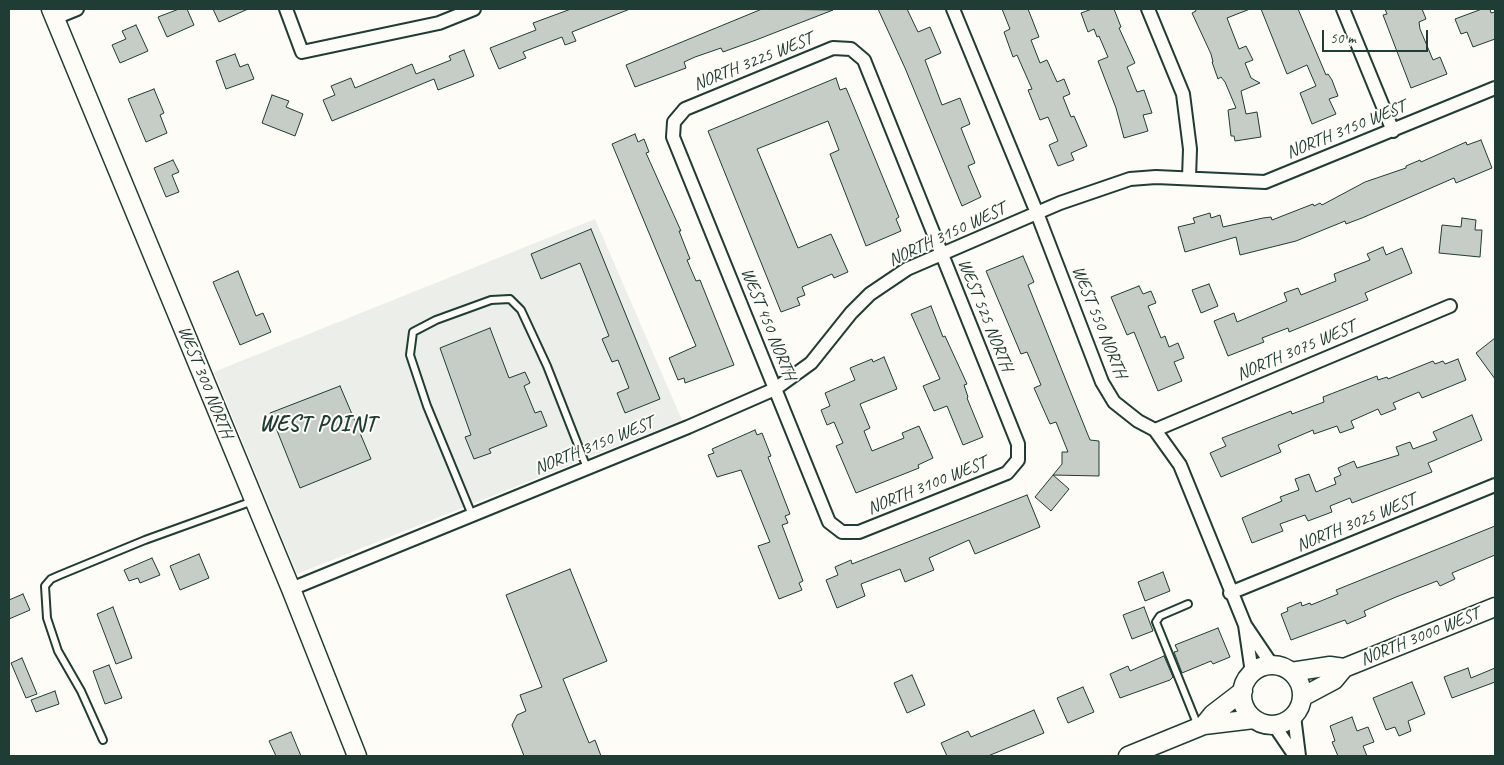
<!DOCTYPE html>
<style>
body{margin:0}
#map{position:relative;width:1504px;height:765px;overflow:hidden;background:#fdfcf7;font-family:Caveat,sans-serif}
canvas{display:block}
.frame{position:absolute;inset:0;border:10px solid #1f3d34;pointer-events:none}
.scale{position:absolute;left:1322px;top:30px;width:106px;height:22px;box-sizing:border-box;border:2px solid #1f3d34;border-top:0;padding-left:6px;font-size:15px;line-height:18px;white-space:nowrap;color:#1f3d34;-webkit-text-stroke:4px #fdfcf7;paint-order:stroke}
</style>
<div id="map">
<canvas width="1504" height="765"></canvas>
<div class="frame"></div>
<div class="scale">50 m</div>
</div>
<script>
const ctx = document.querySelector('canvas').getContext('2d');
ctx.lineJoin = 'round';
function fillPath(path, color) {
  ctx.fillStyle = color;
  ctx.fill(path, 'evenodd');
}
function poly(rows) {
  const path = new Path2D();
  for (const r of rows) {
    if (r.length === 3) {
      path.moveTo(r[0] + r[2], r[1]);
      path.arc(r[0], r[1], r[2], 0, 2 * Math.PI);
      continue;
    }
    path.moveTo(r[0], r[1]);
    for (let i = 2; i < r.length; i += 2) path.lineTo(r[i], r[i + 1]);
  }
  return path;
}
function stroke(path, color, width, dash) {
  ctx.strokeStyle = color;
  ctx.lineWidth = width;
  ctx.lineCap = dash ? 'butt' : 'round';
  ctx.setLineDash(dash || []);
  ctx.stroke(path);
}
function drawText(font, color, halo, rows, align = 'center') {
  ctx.font = font + ' Caveat,sans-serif';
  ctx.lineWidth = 4;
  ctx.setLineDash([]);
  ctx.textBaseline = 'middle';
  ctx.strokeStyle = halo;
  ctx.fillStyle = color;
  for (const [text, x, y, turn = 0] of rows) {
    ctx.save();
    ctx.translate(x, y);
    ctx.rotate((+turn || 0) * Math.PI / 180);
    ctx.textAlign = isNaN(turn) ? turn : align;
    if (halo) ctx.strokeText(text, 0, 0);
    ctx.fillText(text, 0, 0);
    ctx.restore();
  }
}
const built = poly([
 [595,219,682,420,297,574,214,372]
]);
const building = poly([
 [179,9,187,9,194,25,167,37,158,17,179,9],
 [213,9,248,9,219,22,213,9],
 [571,9,630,9,572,32,576,41,565,45,562,37,523,52,526,58,499,69,490,48,536,30,533,23,571,9],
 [762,9,833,10,756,40,723,52,721,48,695,57,684,62,686,68,635,87,626,65,762,9],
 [878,9,907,9,918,32,930,27,941,53,925,60,942,105,960,98,970,124,961,128,975,163,968,166,981,197,962,206,905,68,878,9],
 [1002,9,1028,9,1039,37,1031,40,1040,63,1047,60,1057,82,1064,79,1070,94,1063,97,1071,117,1074,116,1087,146,1071,153,1074,160,1058,166,1049,145,1058,141,1048,117,1040,120,1028,90,1032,89,1017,55,1013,57,1004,32,1010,29,1002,9],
 [1092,9,1114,9,1121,27,1119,28,1135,63,1127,67,1137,92,1144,90,1152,113,1143,115,1148,131,1124,138,1116,108,1098,61,1108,57,1099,36,1097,37,1094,29,1088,32,1081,13,1092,9],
 [1195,9,1250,9,1227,18,1239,49,1246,46,1253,60,1245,63,1251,78,1260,83,1241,91,1246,114,1257,112,1261,137,1235,141,1234,136,1231,136,1228,110,1236,108,1225,82,1221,77,1218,79,1212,62,1213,62,1211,54,1192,13,1196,11,1195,9],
 [1261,9,1298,9,1326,75,1328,74,1332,80,1338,96,1329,99,1336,114,1312,124,1300,93,1316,86,1307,65,1287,74,1261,9],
 [1385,9,1422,9,1426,19,1419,22,1420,29,1433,60,1440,57,1447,74,1411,88,1383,15,1387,14,1385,9],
 [1482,9,1490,9,1491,13,1495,12,1495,39,1473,47,1467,32,1461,34,1455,19,1482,9],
 [136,25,148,51,120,63,112,45,126,39,122,31,136,25],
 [464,50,474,76,438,90,434,79,332,121,323,100,335,95,331,86,351,78,355,88,412,64,416,74,451,60,449,56,464,50],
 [235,54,240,67,248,64,254,79,226,89,216,61,235,54],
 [836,78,840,90,846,88,854,107,899,217,896,219,901,231,866,246,830,154,839,150,828,121,757,149,798,248,831,234,848,272,834,278,832,274,802,287,805,295,797,298,800,305,781,312,708,131,836,78],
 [154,89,164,113,160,115,167,133,146,142,128,99,154,89],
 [272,95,289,101,286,107,303,114,295,136,262,123,272,95],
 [635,134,638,142,644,139,649,152,646,153,681,231,679,231,690,259,687,260,696,281,700,280,734,365,685,383,684,378,678,380,669,358,696,346,612,144,635,134],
 [1481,140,1492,168,1456,183,1454,178,1362,218,1346,224,1345,221,1296,241,1240,255,1236,237,1185,252,1178,227,1195,223,1193,218,1210,213,1211,218,1220,215,1223,227,1263,218,1271,217,1272,220,1313,204,1314,206,1320,203,1322,205,1365,182,1406,168,1406,166,1420,160,1421,162,1466,142,1467,145,1481,140],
 [173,160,179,172,172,175,179,192,166,197,154,168,173,160],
 [1462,218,1476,220,1475,230,1482,230,1480,257,1439,253,1442,225,1461,227,1462,218],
 [591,229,660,399,625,413,617,393,629,388,618,360,612,362,602,339,609,336,580,263,541,279,531,254,591,229],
 [1383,247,1386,255,1402,248,1412,273,1365,293,1368,300,1289,332,1288,328,1262,338,1264,342,1228,356,1214,321,1234,313,1237,322,1287,301,1284,293,1298,288,1301,295,1336,281,1334,274,1370,260,1367,254,1383,247],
 [1023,256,1034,282,1028,285,1071,393,1090,440,1099,441,1099,476,1053,475,1069,489,1051,511,1035,497,1062,464,1062,452,1068,452,1056,422,1050,424,1034,388,1041,385,1033,366,1027,352,1021,354,986,271,1023,256],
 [238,271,256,316,263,313,271,332,240,345,213,282,238,271],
 [1209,284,1218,306,1201,313,1192,290,1209,284],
 [1139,286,1143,294,1151,291,1156,303,1148,306,1161,338,1165,336,1169,347,1178,343,1184,358,1174,362,1182,381,1158,391,1134,332,1127,335,1111,297,1139,286],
 [931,306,943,337,945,336,967,384,964,385,968,397,967,398,983,437,963,445,947,406,934,411,923,386,940,379,911,314,931,306],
 [490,328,509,378,525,372,530,383,524,386,535,413,541,411,547,426,489,449,491,453,474,459,465,437,471,435,440,348,490,328],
 [1495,338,1495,379,1476,353,1495,338],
 [884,357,897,389,860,404,870,428,864,431,872,451,904,438,902,433,919,426,933,458,918,465,919,468,856,493,836,446,843,443,834,422,827,425,821,410,830,406,825,393,855,380,850,368,872,359,873,362,884,357],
 [1458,359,1466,380,1422,398,1419,392,1393,403,1396,409,1381,415,1378,409,1351,421,1354,428,1340,433,1337,426,1314,434,1313,430,1278,445,1281,452,1221,477,1210,453,1226,446,1222,438,1291,411,1292,414,1324,402,1323,397,1377,376,1378,380,1387,377,1388,379,1433,361,1435,364,1443,361,1445,364,1458,359],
 [340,386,371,459,300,488,270,413,340,386],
 [1472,415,1482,440,1428,463,1432,472,1352,503,1350,498,1330,506,1332,512,1308,521,1305,515,1280,524,1283,531,1252,543,1242,518,1282,501,1280,497,1299,490,1295,479,1309,474,1316,492,1336,484,1334,478,1341,475,1338,468,1354,461,1357,468,1399,455,1396,447,1410,442,1413,449,1437,440,1433,432,1472,415],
 [755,430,757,435,762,433,771,456,768,457,790,514,785,516,788,523,782,525,803,581,799,583,802,590,779,599,758,546,770,542,741,470,717,477,708,455,714,453,712,449,755,430],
 [1027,495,1040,527,975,554,969,540,929,558,934,570,905,582,900,569,861,584,865,596,837,608,826,580,838,575,835,567,851,560,852,564,1027,495],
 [1495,526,1495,555,1452,573,1455,579,1440,586,1437,581,1396,597,1364,611,1366,616,1347,624,1345,620,1291,640,1281,614,1288,611,1287,608,1301,602,1302,606,1310,603,1311,605,1338,594,1336,590,1495,526],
 [199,554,209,578,180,590,170,566,199,554],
 [152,558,160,575,140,583,138,578,129,581,124,570,152,558],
 [570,569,607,661,563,679,589,743,595,740,601,756,524,756,512,725,517,715,526,711,520,695,542,687,506,595,570,569],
 [1163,572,1170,591,1145,601,1138,582,1163,572],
 [23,594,30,610,9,619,9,600,23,594],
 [113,607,132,658,116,664,97,614,113,607],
 [1144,607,1153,631,1132,639,1123,615,1144,607],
 [1218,628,1230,657,1213,664,1211,661,1182,673,1174,652,1178,651,1175,645,1218,628],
 [1164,656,1173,677,1170,680,1120,698,1110,674,1128,666,1130,671,1164,656],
 [22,658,37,694,26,698,11,663,22,658],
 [109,665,122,698,105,704,93,671,109,665],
 [1468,668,1471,678,1495,668,1495,682,1452,698,1444,677,1468,668],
 [912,675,925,705,907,713,894,683,912,675],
 [1412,682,1425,714,1408,721,1411,731,1399,736,1395,727,1386,730,1373,698,1412,682],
 [1083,687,1094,712,1068,723,1057,698,1083,687],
 [55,691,59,704,36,712,31,700,55,691],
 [1034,710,1044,733,988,756,947,756,941,743,968,731,971,737,1034,710],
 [1352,717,1357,731,1368,727,1374,742,1363,746,1367,756,1338,756,1332,742,1335,741,1330,726,1352,717],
 [291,732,301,756,276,756,269,741,291,732]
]);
const lane = poly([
 [472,515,427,406,410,355,413,332,436,320,491,300,510,299,521,310,547,366,587,468],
 [1188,604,1160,616,1156,622,1198,726],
 [103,740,81,691,58,651,47,618,45,586,51,579,60,575,145,540,253,501]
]);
const street = poly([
 [286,9,302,52,439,23,474,9],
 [953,9,1037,213,1102,382,1114,402,1138,421,1155,430,1180,465,1245,625],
 [1148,9,1183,94,1190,149,1189,178],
 [1343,9,1393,131],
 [55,18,77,9],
 [833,48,851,49,864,60,1018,444,1018,460,1007,473,859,532,842,532,829,522,673,137,674,122,685,109,833,48],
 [1155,430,1450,306],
 [291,589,688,427,775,389,811,363,851,313,870,294,907,269,1060,203,1130,179,1156,177,1265,182,1495,88],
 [1230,593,1495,485],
 [1252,673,1245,625,1272,665],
 [1294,716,1299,756],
 [1274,725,1295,756]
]);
const secondary = poly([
 [51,9,291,589,357,756],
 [1272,695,30],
 [1291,672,1330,666,1344,668,1495,607],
 [1302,697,1334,680,1344,668],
 [1204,725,1213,714,1243,691],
 [1128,756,1204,725,1254,719]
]);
const streetNames = [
 ["NORTH 3225 WEST",753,62,-22],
 ["NORTH 3150 WEST",1346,130,-22],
 ["NORTH 3150 WEST",947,235,-25],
 ["WEST 525 NORTH",985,315,68],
 ["WEST 550 NORTH",1099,322,68],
 ["WEST 450 NORTH",768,324,68],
 ["NORTH 3075 WEST",1296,351,-23],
 ["WEST 300 NORTH",205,382,68],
 ["NORTH 3150 WEST",594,446,-22],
 ["NORTH 3100 WEST",927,486,-22],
 ["NORTH 3025 WEST",1356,523,-22],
 ["NORTH 3000 WEST",1420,637,-22]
];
const districtNames = [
 ["WEST POINT",318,425]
];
fillPath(built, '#eceee9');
fillPath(building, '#c6cdc7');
stroke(building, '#1f3d34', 1);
stroke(lane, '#1f3d34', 10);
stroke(street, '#1f3d34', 16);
stroke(secondary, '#1f3d34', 21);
stroke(lane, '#fdfcf7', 6);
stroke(street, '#fdfcf7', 12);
stroke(secondary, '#fdfcf7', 18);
drawText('18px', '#1f3d34', '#fdfcf7', streetNames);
ctx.letterSpacing = '1px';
drawText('bold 22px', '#1f3d34', '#fdfcf7', districtNames);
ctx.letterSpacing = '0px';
</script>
